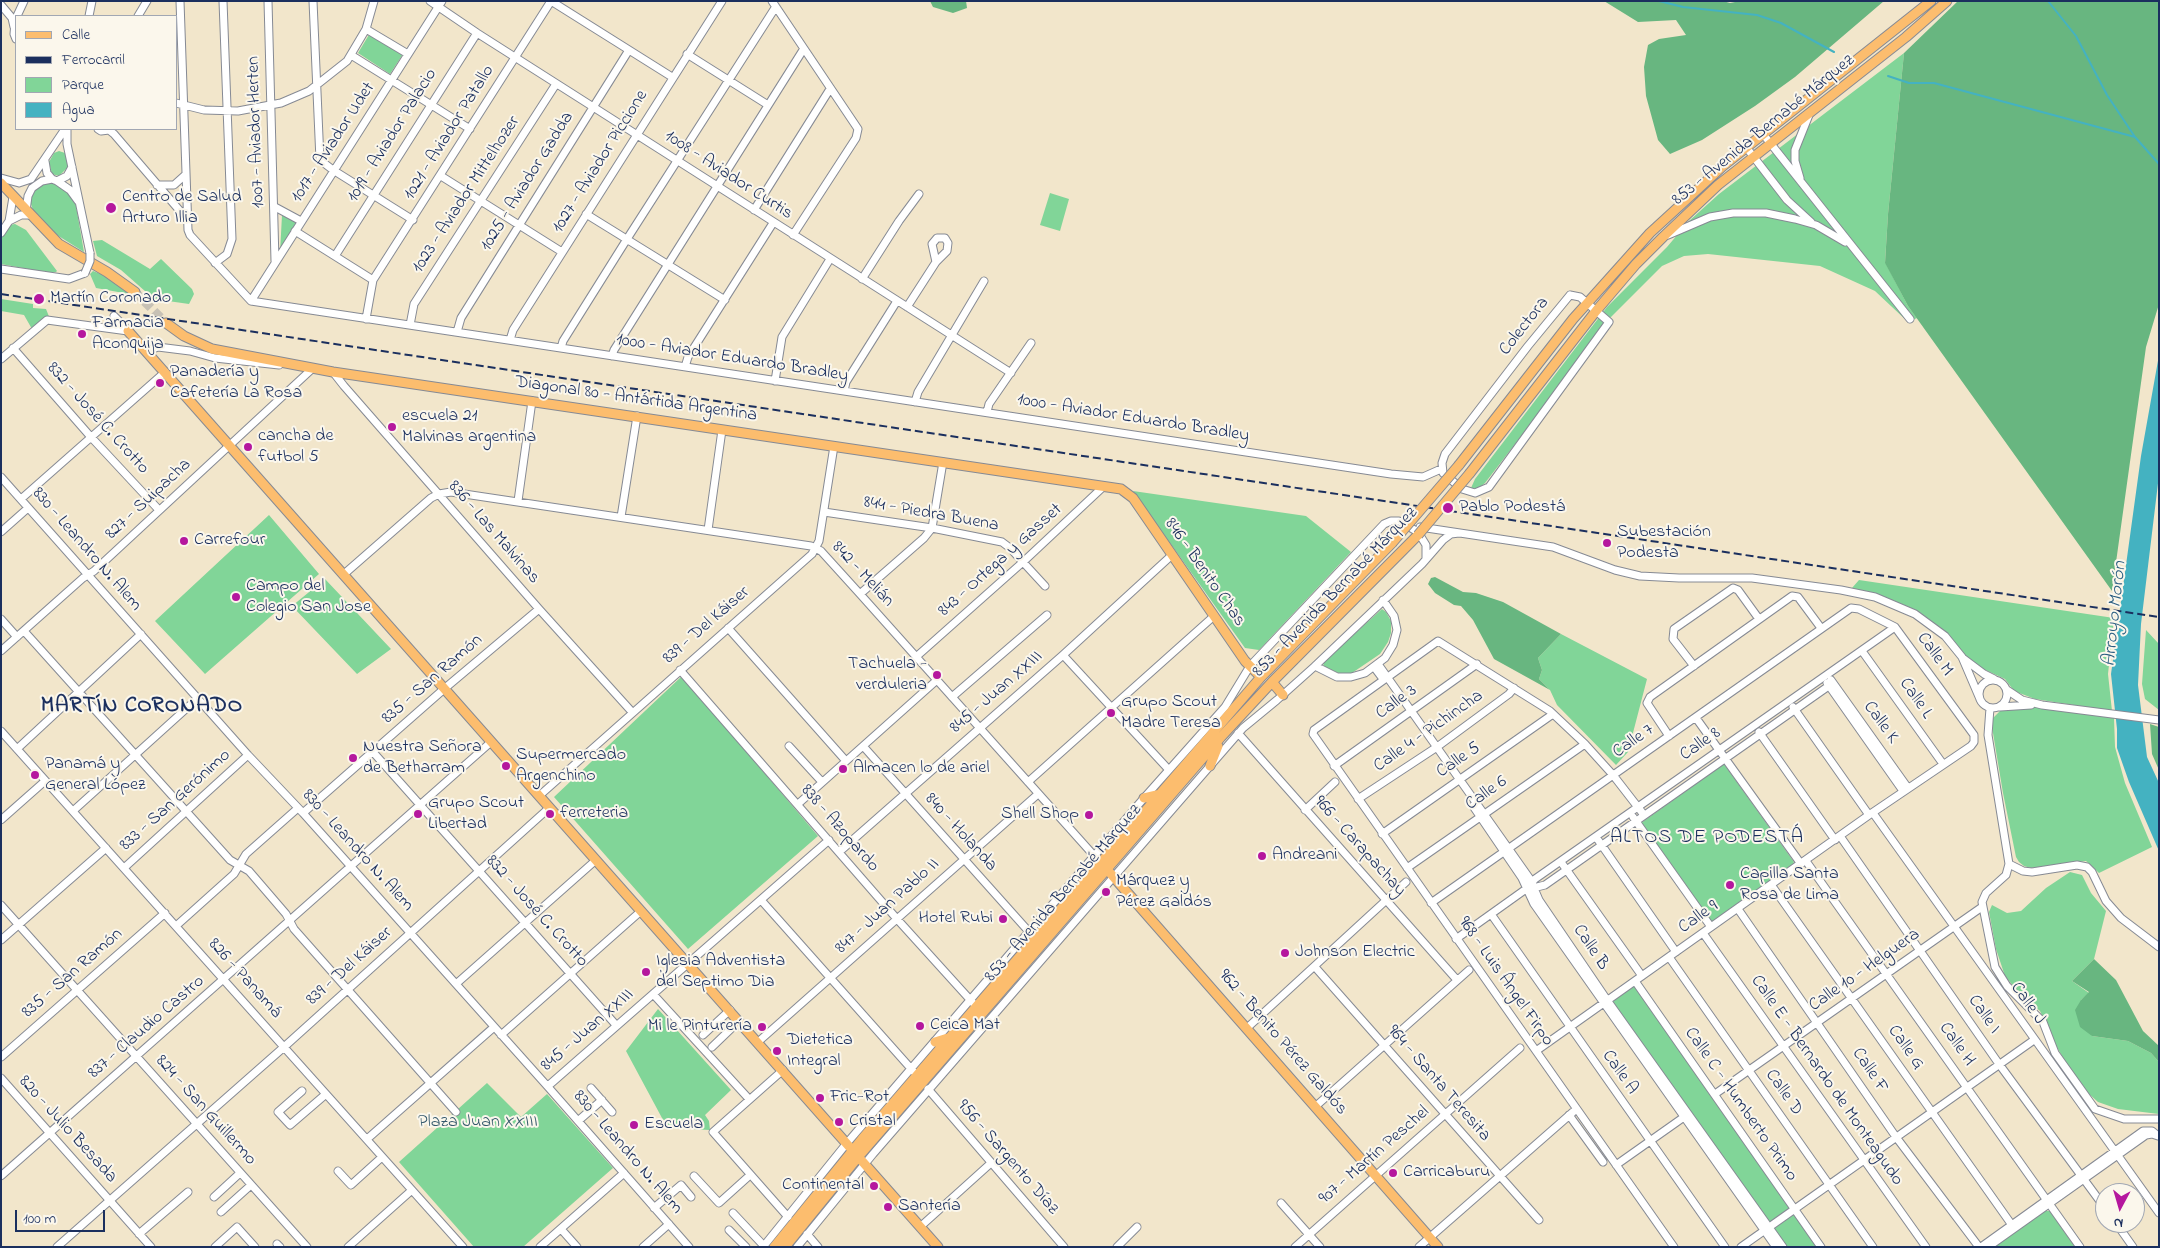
<!DOCTYPE html>
<meta charset="utf-8">
<style>
body{margin:0}
#map{position:relative;width:2160px;height:1248px;overflow:hidden;background:#f2e6cb;font-family:"Indie Flower",sans-serif}
canvas{display:block}
.frame{position:absolute;inset:0;border:2px solid #1b2f5e;pointer-events:none}
.legend{position:absolute;left:15px;top:15px;width:162px;height:115px;box-sizing:border-box;background:#fbf7ec;border:1px solid #a1a7b3;margin:0;padding:6px 9px;list-style:none;font-size:15px;color:#1b2f5e}
.legend li{display:flex;align-items:center;gap:10px;height:25px}
.legend b{width:25px;border:1px solid #a1a7b3}
.north{position:absolute;left:2095px;top:1183px;width:50px;height:50px;box-sizing:border-box;background:#fbf7ec;border:1px solid #a1a7b3;border-radius:50%;rotate:186deg;font-size:14px;font-weight:700;line-height:20px;text-align:center;color:#1b2f5e}
.north::after{content:'';display:block;margin:auto;width:18px;height:22px;background:#b5179e;clip-path:polygon(50% 0,100% 100%,50% 72%,0 100%)}
.scale{position:absolute;left:15px;top:1210px;width:90px;height:22px;box-sizing:border-box;border:2px solid #1b2f5e;border-top:0;padding-left:6px;font-size:15px;line-height:18px;white-space:nowrap;color:#1b2f5e;-webkit-text-stroke:4px #fbf7ec;paint-order:stroke}
</style>
<div id="map">
<canvas width="2160" height="1248"></canvas>
<div class="frame"></div>
<ul class="legend">
<li><b style="height:6px;background:#fcbd6e"></b>Calle</li>
<li><b style="height:6px;background:#1b2f5e"></b>Ferrocarril</li>
<li><b style="height:14px;background:#81d598"></b>Parque</li>
<li><b style="height:14px;background:#44b2c1"></b>Agua</li>
</ul>
<div class="north">N</div>
<div class="scale">100 m</div>
</div>
<script>
const ctx = document.querySelector('canvas').getContext('2d');
ctx.lineJoin = 'round';
function fillPath(path, color) {
  ctx.fillStyle = color;
  ctx.fill(path, 'evenodd');
}
function poly(rows) {
  const path = new Path2D();
  for (const r of rows) {
    if (r.length === 3) {
      path.moveTo(r[0] + r[2], r[1]);
      path.arc(r[0], r[1], r[2], 0, 2 * Math.PI);
      continue;
    }
    path.moveTo(r[0], r[1]);
    for (let i = 2; i < r.length; i += 2) path.lineTo(r[i], r[i + 1]);
  }
  return path;
}
function stroke(path, color, width, dash) {
  ctx.strokeStyle = color;
  ctx.lineWidth = width;
  ctx.lineCap = dash ? 'butt' : 'round';
  ctx.setLineDash(dash || []);
  ctx.stroke(path);
}
function drawText(font, color, halo, rows, align = 'center') {
  ctx.font = font + ' "Indie Flower",sans-serif';
  ctx.lineWidth = 4;
  ctx.setLineDash([]);
  ctx.textBaseline = 'middle';
  ctx.strokeStyle = halo;
  ctx.fillStyle = color;
  for (const [text, x, y, turn = 0] of rows) {
    ctx.save();
    ctx.translate(x, y);
    ctx.rotate((+turn || 0) * Math.PI / 180);
    ctx.textAlign = isNaN(turn) ? turn : align;
    if (halo) ctx.strokeText(text, 0, 0);
    ctx.fillText(text, 0, 0);
    ctx.restore();
  }
}
const green = poly([
 [370,33,403,54,390,74,358,53],
 [1904,53,1888,214,1885,262,1908,306,1917,318,1908,322,1875,291,1820,266,1708,254,1684,256,1662,266,1602,326,1562,383,1485,483,1479,488,1471,488,1475,479,1607,307,1667,247,1689,221,1719,194],
 [59,151,65,153,68,157,69,166,59,176,52,174,49,162,54,153],
 [49,182,57,183,67,190,75,200,84,252,57,235,33,210,30,201,34,189],
 [1050,193,1069,199,1060,231,1040,225],
 [282,215,299,222,280,253],
 [15,224,26,230,57,271,56,272,50,273,1,264,1,238,10,225],
 [102,240,150,269,161,259,192,289,194,294,189,304,154,299,121,270,97,256,93,241],
 [93,271,103,275,129,294,96,288,90,274],
 [1,299,33,304,33,308,46,309,50,319,44,318,32,329,24,315,1,311],
 [1133,491,1306,516,1351,552,1259,650,1245,648],
 [269,515,319,574,205,674,155,621],
 [325,579,391,649,357,674,292,606],
 [1859,580,2114,618,2108,674,2112,711,2035,699,2014,691,2005,679,1981,668,1967,657,1941,628,1916,610,1885,597,1852,588],
 [1382,609,1386,612,1391,621,1391,633,1388,642,1380,654,1352,673,1341,674,1324,667,1323,662],
 [2146,630,2159,644,2159,710,2145,699,2142,684],
 [1561,634,1647,679,1628,752,1616,765,1557,705,1550,690,1539,679,1542,670,1538,658],
 [682,676,818,836,688,949,554,797],
 [2042,705,2114,718,2115,747,2125,783,2152,847,2099,873,2086,861,2031,868,2024,866,2019,862,2016,857,2003,793,1992,727,1993,718,2002,709],
 [1724,764,1794,862,1792,866,1712,922,1641,823],
 [2070,872,2082,875,2091,893,2106,911,2094,959,2072,981,2089,993,2081,1000,2092,1036,2128,1041,2151,1053,2159,1062,2159,1114,2118,1109,2098,1102,2079,1085,2055,1044,2040,1011,2018,992,2005,976,1996,949,1989,912,1992,905,2007,913,2021,911,2046,888],
 [1635,981,1821,1247,1783,1247,1607,1000],
 [658,1009,731,1090,705,1115,709,1121,710,1130,671,1128,662,1118,626,1051],
 [487,1083,521,1117,547,1094,613,1168,523,1247,474,1247,399,1162],
 [2045,1211,2050,1211,2075,1247,1994,1247]
]);
const forest = poly([
 [930,1,966,1,967,8,953,13,933,7],
 [1604,1,1723,1,1730,3,1740,1,1884,1,1795,77,1755,106,1702,140,1670,154,1658,140,1646,96,1644,67,1648,45,1659,39,1686,35,1676,20,1638,22],
 [1958,1,2159,1,2159,304,2146,347,2112,591,1908,306,1885,263,1888,214,1904,53],
 [1435,577,1463,592,1476,593,1503,602,1561,634,1538,658,1542,670,1539,679,1550,690,1494,659,1473,620,1461,606,1454,605,1435,593,1428,584,1431,578],
 [2150,724,2159,727,2159,770,2152,754],
 [2094,959,2116,980,2143,1031,2159,1046,2159,1062,2151,1053,2128,1041,2092,1036,2080,1027,2075,1010,2081,1000,2089,992,2072,981]
]);
const water = poly([
 [2159,355,2159,475,2141,624,2138,685,2147,757,2159,783,2159,851,2129,782,2117,748,2117,729,2111,674,2141,456]
]);
const stream = poly([
 [1659,1,1683,7,1757,15,1781,23,1834,52],
 [2048,1,2076,36,2107,95,2135,137],
 [1888,76,1909,83,1934,83,2135,137,2159,164]
]);
const majorTunnel = poly([
 [135,292,166,323]
]);
const minor = poly([
 [180,1,188,230,190,235,251,301,1391,474,1423,477,1441,469],
 [268,1,275,261],
 [313,1,320,160,333,170,413,220],
 [430,1,477,33,1011,373],
 [551,1,672,77],
 [772,1,858,129,856,138,793,235],
 [1,5,12,18,14,27],
 [17,16,24,1],
 [89,16,92,1],
 [138,16,147,1],
 [15,22,14,34,16,39],
 [366,29,408,54],
 [687,54,768,105],
 [351,55,470,129],
 [176,103,204,110,238,111,281,103,309,91,347,61,366,29,374,1],
 [67,129,67,144,90,253],
 [98,129,101,131,109,130,114,134,186,218],
 [1763,134,1910,319],
 [1746,147,1787,200,1811,222],
 [45,161,47,173,52,179,57,181,67,176,72,167],
 [441,176,562,252],
 [1,178,19,183,31,179,65,129],
 [1800,178,1795,161,1795,150,1809,115],
 [57,181,70,190,78,201],
 [157,185,174,185,184,176],
 [275,207,301,221],
 [754,210,830,89],
 [26,211,28,196,32,188,42,181,52,179],
 [586,214,725,300],
 [9,221,21,215,30,215],
 [295,231,373,280,366,319],
 [1,233,9,221,13,197],
 [1668,235,1710,217,1733,213,1766,213,1795,219,1816,225,1845,242],
 [335,256,477,33],
 [215,263,227,254,232,239,223,1],
 [1,269,69,279,85,273],
 [862,279,899,221,919,194],
 [373,280,551,1],
 [1570,295,1580,297,1609,322,1489,487,1475,493,1462,489,1443,473,1442,463,1445,454,1528,346,1570,295],
 [251,301,442,1],
 [907,307,936,262,947,251,948,243,945,238,937,238,932,244,936,262],
 [114,316,128,330],
 [410,325,414,304,556,84],
 [457,332,461,318,629,50],
 [510,340,513,330,722,1],
 [13,348,90,436,159,510],
 [561,348,563,341,627,239,775,8],
 [147,351,158,347,190,351,215,358,279,365],
 [612,356,614,350,803,50],
 [1,359,47,320,128,331],
 [685,367,688,357,773,223],
 [333,372,344,386,539,609,632,712],
 [775,381,782,337,830,259],
 [844,391,846,382,897,301],
 [915,402,918,392,984,281],
 [987,412,989,404,1031,343],
 [1,477,248,755,303,813,549,1088,689,1247],
 [21,499,165,372],
 [518,501,532,401],
 [824,512,932,528,1002,542,1010,548,1045,586],
 [621,517,637,416],
 [1420,527,1553,547,1615,570,1640,576,1679,578,1752,578,1841,590,1875,597,1915,614,1945,636,1962,657,1980,699],
 [708,530,722,430],
 [1,532,28,508],
 [343,575,431,498,439,494,451,492,811,546,821,551,860,594,1097,859],
 [860,594,924,538,932,528,943,462],
 [1,619,17,637],
 [728,628,846,761],
 [24,631,230,860,249,871,286,914,294,929,456,1112],
 [1,651,83,578,94,571,313,368],
 [1862,651,1943,764],
 [1063,655,1169,770],
 [916,657,1023,562,1103,487],
 [1964,659,1984,674,1994,679],
 [1378,664,1530,879,1539,900,1607,1000,1783,1247],
 [1315,666,1337,677,1351,677,1365,673,1385,658,1393,645,1397,630,1394,616,1383,600],
 [1694,666,1673,639,1674,629,1733,588,1738,590,1759,619],
 [1374,667,1383,679],
 [680,670,897,919,974,1004],
 [1993,694,14],
 [1831,680,1908,788],
 [1827,683,1903,791],
 [2007,690,2022,700,2042,705,2159,720],
 [952,697,1047,615],
 [1793,707,1869,815],
 [2000,707,2031,705],
 [1990,708,1988,735,2009,864,2006,875,1986,893,1982,902,1995,967,2007,986,2043,1022,2055,1053,2095,1109,2124,1119,2159,1119],
 [1696,718,1801,864],
 [1,731,463,1247],
 [1759,732,1835,840],
 [1238,733,1457,980],
 [1669,736,1647,703,1650,697,1792,596,1798,597,1821,628],
 [789,746,822,782],
 [863,746,1031,934],
 [17,749,141,634],
 [373,752,616,1025],
 [1334,766,1477,664],
 [1028,782,1214,616],
 [539,796,812,554,819,541,834,446],
 [1358,799,1437,747,1509,694,1514,688],
 [798,804,937,680],
 [1473,806,1522,878,1534,904,1776,1247],
 [1305,810,1335,782],
 [73,811,198,698],
 [303,813,444,689,539,609],
 [1873,813,2159,1213],
 [1644,815,1613,775,1585,744,1550,711,1438,641,1314,730,1313,734,1674,1247],
 [1633,817,1711,927],
 [1,820,45,781],
 [1382,834,1553,714],
 [1840,836,1999,1064,2105,1208],
 [1596,837,1676,952],
 [839,852,1063,655,1172,555],
 [1806,861,2080,1247],
 [1561,862,1642,976],
 [2009,864,2023,871,2032,872,2077,865,2087,867,2092,872,2106,901,2121,918,2159,947],
 [124,868,248,755],
 [1407,868,1585,744],
 [1772,886,2014,1228],
 [1529,889,1545,885,1833,683],
 [761,900,914,1072],
 [1431,903,1851,608,1859,609,1895,627,1974,735,1974,742,1971,746,1869,815,1536,1051],
 [1,905,307,1247],
 [1738,909,1896,1137,1979,1247],
 [1491,914,1725,1247],
 [176,926,234,874,246,854,298,808],
 [1703,933,1926,1247],
 [1456,939,1526,889,1535,879,1895,627],
 [1,940,106,848],
 [1669,957,1873,1247],
 [1315,967,1539,1220],
 [1635,981,1821,1247],
 [456,984,596,860],
 [653,994,749,1099],
 [1247,1028,1406,882],
 [501,1035,641,911],
 [703,1035,730,1010],
 [758,1042,1038,794],
 [712,1047,739,1021],
 [1,1057,165,913],
 [783,1070,713,1132,788,1217],
 [1,1078,151,1247],
 [548,1086,829,840],
 [591,1088,612,1112],
 [928,1089,1064,1247],
 [302,1091,278,1112,290,1125,326,1094],
 [1715,1094,1982,907],
 [1316,1106,1469,970],
 [1569,1115,1603,1162],
 [578,1121,602,1100],
 [367,1139,494,1027],
 [1616,1165,1684,1117],
 [338,1171,351,1185,382,1157],
 [1,1176,491,742],
 [694,1176,719,1203,749,1176],
 [214,1197,240,1173],
 [1281,1203,1320,1247],
 [654,1208,681,1185,691,1197],
 [221,1212,251,1185],
 [733,1213,764,1246],
 [2116,1223,2133,1247],
 [920,1227,991,1163],
 [561,1229,577,1247],
 [729,1230,746,1247],
 [139,1234,188,1192],
 [807,1234,818,1247],
 [277,1244,280,1247],
 [57,1247,284,1047,549,808],
 [215,1247,237,1227,255,1247],
 [348,1247,412,1190],
 [540,1247,624,1173],
 [643,1247,669,1224],
 [763,1247,847,1143,1144,798,1225,707,1250,666,1384,524,1391,521,1399,521,1418,532,1426,545,1426,558],
 [797,1247,873,1154,1243,728,1277,700,1315,666,1422,564,1443,540,1451,534,1459,533],
 [1117,1247,1137,1227],
 [1295,1247,1520,1048],
 [1419,1247,1573,1112],
 [1741,1247,2034,1040],
 [1981,1247,2143,1131,2152,1131,2158,1136,2152,1134,2146,1135,1988,1247]
]);
const major = poly([
 [1,183,59,244,107,272,135,292],
 [166,323,184,336,212,349,333,372,1121,489,1133,498,1245,661,1261,677],
 [128,331,938,1247],
 [1459,465,1573,319,1650,233,1723,166,1931,1],
 [1470,473,1596,311,1636,264,1663,237,1718,185,1906,37,1947,1],
 [1272,682,1283,695],
 [1210,766,1218,746],
 [1144,798,1161,794],
 [1104,866,1438,1247],
 [935,1042,951,1037],
 [774,1247,862,1139,1261,677,1392,543],
 [785,1247,859,1156,1221,737,1272,682,1418,535]
]);
const rail = poly([
 [1,294,2159,617]
]);
const minorBridge = poly([
 [85,273,90,261,90,253]
]);
const majorBridge = poly([
 [1418,535,1470,473],
 [1392,543,1459,465]
]);
const markers = [
 [111,208,6,"#b5179e"],
 [39,299,6,"#b5179e"],
 [82,334,5,"#b5179e"],
 [160,383,5,"#b5179e"],
 [392,427,5,"#b5179e"],
 [248,447,5,"#b5179e"],
 [1448,508,6,"#b5179e"],
 [184,541,5,"#b5179e"],
 [1607,543,5,"#b5179e"],
 [236,597,5,"#b5179e"],
 [937,675,5,"#b5179e"],
 [1111,713,5,"#b5179e"],
 [353,758,5,"#b5179e"],
 [506,766,5,"#b5179e"],
 [843,769,5,"#b5179e"],
 [35,775,5,"#b5179e"],
 [418,814,5,"#b5179e"],
 [550,814,5,"#b5179e"],
 [1089,815,5,"#b5179e"],
 [1262,856,5,"#b5179e"],
 [1730,885,5,"#b5179e"],
 [1106,892,5,"#b5179e"],
 [1003,919,5,"#b5179e"],
 [1285,953,5,"#b5179e"],
 [646,972,5,"#b5179e"],
 [920,1026,5,"#b5179e"],
 [762,1027,5,"#b5179e"],
 [777,1051,5,"#b5179e"],
 [820,1098,5,"#b5179e"],
 [839,1122,5,"#b5179e"],
 [634,1125,5,"#b5179e"],
 [1393,1173,5,"#b5179e"],
 [874,1186,5,"#b5179e"],
 [888,1207,5,"#b5179e"]
];
const streetNames = [
 ["853 - Avenida Bernabé Márquez",1764,131,-39],
 ["1007 - Aviador Herten",257,132,-92],
 ["1021 - Aviador Patallo",450,133,-58],
 ["1019 - Aviador Palacio",393,136,-58],
 ["1017 - Aviador Udet",334,143,-57],
 ["1027 - Aviador Piccione",601,162,-58],
 ["1008 - Aviador Curtis",728,176,33],
 ["1025 - Aviador Gadda",528,182,-58],
 ["1023 - Aviador Mittelhozer",467,195,-57],
 ["Colectora",1525,327,-52],
 ["1000 - Aviador Eduardo Bradley",732,359,9],
 ["Diagonal 80 - Antártida Argentina",636,400,8],
 ["832 - José C. Crotto",97,419,48],
 ["1000 - Aviador Eduardo Bradley",1133,419,9],
 ["827 - Suipacha",149,500,-43],
 ["844 - Piedra Buena",931,515,10],
 ["836 - Las Malvinas",493,533,49],
 ["830 - Leandro N. Alem",86,550,49],
 ["843 - Ortega y Gasset",1001,561,-42],
 ["846 - Benito Chas",1204,573,55],
 ["842 - Melián",862,575,47],
 ["853 - Avenida Bernabé Márquez",1336,593,-46],
 ["839 - Del Káiser",707,626,-41],
 ["Calle M",1934,655,54],
 ["835 - San Ramón",433,680,-41],
 ["845 - Juan XXIII",997,693,-41],
 ["Calle L",1915,699,55],
 ["Calle 3",1397,703,-36],
 ["Calle K",1880,723,54],
 ["Calle 4 - Pichincha",1429,732,-35],
 ["Calle 7",1634,742,-35],
 ["Calle 8",1701,745,-35],
 ["Calle 5",1459,761,-35],
 ["Calle 6",1487,794,-35],
 ["833 - San Gerónimo",176,801,-42],
 ["838 - Azopardo",839,829,49],
 ["840 - Holanda",960,833,48],
 ["966 - Carapachay",1359,847,48],
 ["830 - Leandro N. Alem",357,851,48],
 ["853 - Avenida Bernabé Márquez",1064,894,-49],
 ["847 - Juan Pablo II",888,907,-42],
 ["832 - José C. Crotto",536,912,48],
 ["Calle 9",1699,918,-35],
 ["Calle B",1590,948,56],
 ["839 - Del Káiser",350,967,-42],
 ["Calle 10 - Helguera",1865,971,-35],
 ["835 - San Ramón",73,974,-41],
 ["826 - Panamá",244,979,48],
 ["968 - Luis Ángel Firpo",1505,982,55],
 ["Calle J",2027,1004,55],
 ["Calle I",1983,1015,55],
 ["837 - Claudio Castro",147,1028,-41],
 ["845 - Juan XXIII",588,1031,-41],
 ["962 - Benito Pérez Galdós",1282,1043,49],
 ["Calle H",1956,1045,55],
 ["Calle G",1905,1048,55],
 ["Calle F",1869,1071,56],
 ["Calle A",1619,1073,55],
 ["Calle E - Bernardo de Monteagudo",1826,1081,55],
 ["964 - Santa Teresita",1438,1084,49],
 ["Calle D",1783,1093,55],
 ["Calle C - Humberto Primo",1740,1105,55],
 ["824 - San Guillermo",205,1111,48],
 ["820 - Julio Besada",67,1130,48],
 ["830 - Leandro N. Alem",627,1153,49],
 ["907 - Martín Peschel",1375,1156,-41],
 ["956 - Sargento Díaz",1007,1158,49]
];
const poiNames = [
 ["Centro de Salud",122,198],
 ["Arturo Illia",122,219],
 ["Martín Coronado",50,299],
 ["Farmacia",92,324],
 ["Aconquija",92,345],
 ["Panadería y",170,373],
 ["Cafetería La Rosa",170,394],
 ["escuela 21",402,417],
 ["Malvinas argentina",402,438],
 ["cancha de",258,437],
 ["futbol 5",258,458],
 ["Pablo Podestá",1459,508],
 ["Subestación",1617,533],
 ["Podesta",1617,554],
 ["Carrefour",194,541],
 ["Campo del",246,587],
 ["Colegio San Jose",246,608],
 ["Tachuela -",927,665,"right"],
 ["verduleria",927,686,"right"],
 ["Grupo Scout",1121,703],
 ["Madre Teresa",1121,724],
 ["Nuestra Señora",363,748],
 ["de Betharram",363,769],
 ["Supermercado",516,756],
 ["Argenchino",516,777],
 ["Panamá y",45,765],
 ["General López",45,786],
 ["Almacen lo de ariel",853,769],
 ["Grupo Scout",428,804],
 ["Libertad",428,825],
 ["ferreteria",560,814],
 ["Shell Shop",1079,815,"right"],
 ["Andreani",1272,856],
 ["Capilla Santa",1740,875],
 ["Rosa de Lima",1740,896],
 ["Márquez y",1116,882],
 ["Pérez Galdós",1116,903],
 ["Hotel Rubi",993,919,"right"],
 ["Johnson Electric",1295,953],
 ["Iglesia Adventista",656,962],
 ["del Septimo Dia",656,983],
 ["Ceica Mat",930,1026],
 ["Mi le Pinturería",752,1027,"right"],
 ["Dietetica",787,1041],
 ["Integral",787,1062],
 ["Fric-Rot",830,1098],
 ["Cristal",849,1122],
 ["Escuela",644,1125],
 ["Carricaburu",1403,1173],
 ["Continental",864,1186,"right"],
 ["Santería",898,1207]
];
const parkNames = [
 ["Plaza Juan XXIII",478,1123]
];
const waterNames = [
 ["Arroyo Morón",2116,614,-84]
];
const quarterNames = [
 ["ALTOS DE PODESTÁ",1707,839]
];
const districtNames = [
 ["MARTÍN CORONADO",142,707]
];
fillPath(green, '#81d598');
fillPath(forest, '#68b680');
fillPath(water, '#44b2c1');
stroke(stream, '#44b2c1', 2);
stroke(majorTunnel, '#c7c1b5', 9, [9, 4.5]);
stroke(minor, '#868a94', 9);
stroke(major, '#868a94', 11);
stroke(minor, '#fff', 7);
stroke(major, '#fcbd6e', 9);
stroke(rail, '#1b2f5e', 2, [8, 4]);
stroke(minorBridge, '#868a94', 9, []);
stroke(majorBridge, '#868a94', 11, []);
stroke(minorBridge, '#fff', 7);
stroke(majorBridge, '#fcbd6e', 9);
for (const [x, y, r, color] of markers) {
  const dot = new Path2D();
  dot.arc(x, y, r, 0, 2 * Math.PI);
  ctx.fillStyle = color;
  ctx.fill(dot);
  stroke(dot, '#fbf7ec', 2);
}
drawText('18px', '#1b2f5e', '#fbf7ec', streetNames);
drawText('18px', '#1b2f5e', '#fbf7ec', poiNames, 'left');
drawText('18px', '#34586c', '#fbf7ec', parkNames);
drawText('italic 19px', '#295d81', '#fbf7ec', waterNames);
ctx.letterSpacing = '1px';
drawText('20px', '#1b2f5e', '#fbf7ec', quarterNames);
ctx.letterSpacing = '0px';
ctx.letterSpacing = '1px';
drawText('bold 22px', '#1b2f5e', '#fbf7ec', districtNames);
ctx.letterSpacing = '0px';
</script>
